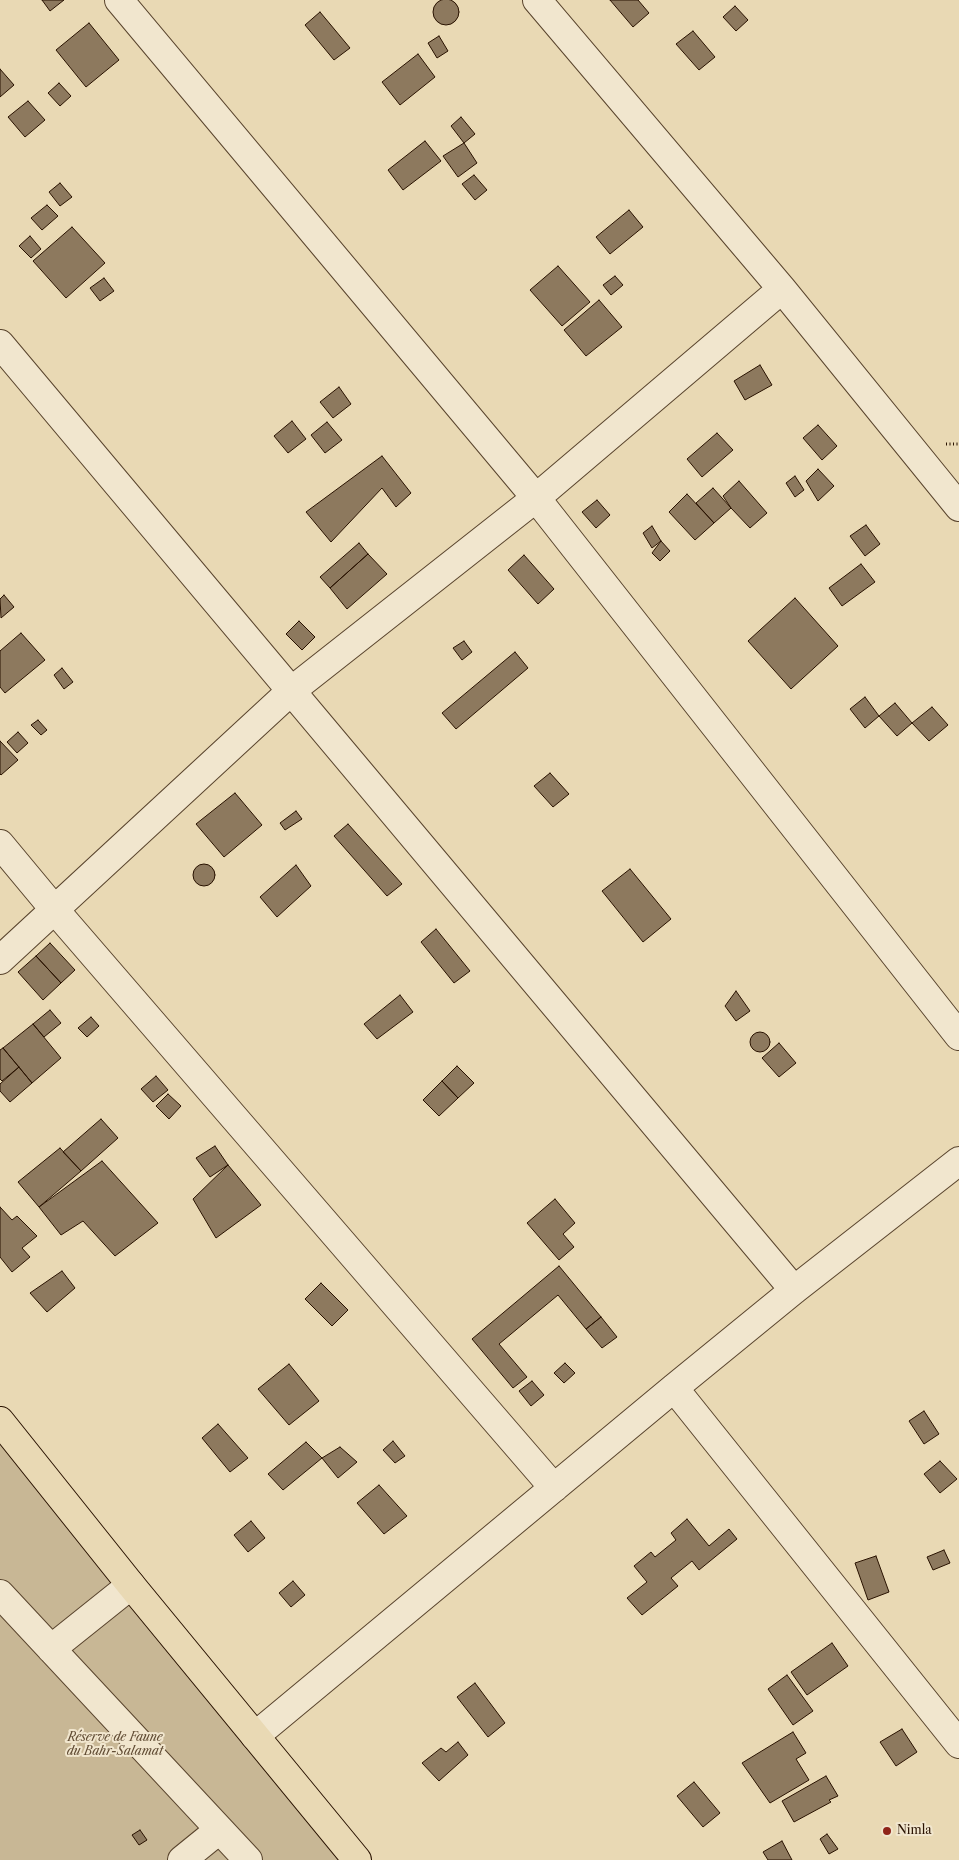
<!DOCTYPE html>
<meta charset="utf-8">
<style>
body{margin:0}
canvas{display:block;background:#e9d9b4}
</style>
<canvas width="959" height="1860"></canvas>
<script>
const ctx = document.querySelector('canvas').getContext('2d');
ctx.lineJoin = 'round';
function fillPath(path, color) {
  ctx.fillStyle = color;
  ctx.fill(path, 'evenodd');
}
function poly(rows) {
  const path = new Path2D();
  for (const r of rows) {
    if (r.length === 3) {
      path.moveTo(r[0] + r[2], r[1]);
      path.arc(r[0], r[1], r[2], 0, 2 * Math.PI);
      continue;
    }
    path.moveTo(r[0], r[1]);
    for (let i = 2; i < r.length; i += 2) path.lineTo(r[i], r[i + 1]);
  }
  return path;
}
function stroke(path, color, width, dash) {
  ctx.strokeStyle = color;
  ctx.lineWidth = width;
  ctx.lineCap = dash ? 'butt' : 'round';
  ctx.setLineDash(dash || []);
  ctx.stroke(path);
}
function drawText(font, color, halo, rows, align = 'center') {
  ctx.font = font + ' "Libre Caslon Text",serif';
  ctx.lineWidth = 4;
  ctx.setLineDash([]);
  ctx.textBaseline = 'middle';
  ctx.strokeStyle = halo;
  ctx.fillStyle = color;
  for (const [text, x, y, turn = 0] of rows) {
    ctx.save();
    ctx.translate(x, y);
    ctx.rotate((+turn || 0) * Math.PI / 180);
    ctx.textAlign = isNaN(turn) ? turn : align;
    if (halo) ctx.strokeText(text, 0, 0);
    ctx.fillText(text, 0, 0);
    ctx.restore();
  }
}
const green = poly([
 [0,1420,357,1860,0,1860]
]);
const building = poly([
 [446,12,13],
 [42,0,64,0,50,11,42,0],
 [610,0,638,0,649,13,633,27,610,0],
 [735,6,748,20,736,31,723,17,735,6],
 [320,12,350,48,334,60,305,25,320,12],
 [89,23,119,60,86,87,56,50,89,23],
 [693,31,715,57,699,70,676,44,693,31],
 [439,36,448,51,437,58,428,43,439,36],
 [418,54,435,77,400,105,382,82,418,54],
 [0,69,14,85,0,97,0,69],
 [59,83,71,96,60,106,48,93,59,83],
 [28,101,45,120,25,137,8,117,28,101],
 [461,117,475,134,464,143,451,126,461,117],
 [425,141,441,161,403,190,388,170,425,141],
 [464,143,477,163,458,177,443,156,464,143],
 [474,175,487,190,475,200,462,184,474,175],
 [60,183,72,197,60,206,49,192,60,183],
 [47,205,58,216,42,230,31,218,47,205],
 [629,210,643,227,610,254,596,237,629,210],
 [72,227,105,263,66,298,33,261,72,227],
 [30,236,41,249,31,258,19,246,30,236],
 [558,266,590,302,562,326,530,290,558,266],
 [615,276,623,285,611,295,603,285,615,276],
 [104,278,114,291,100,301,90,288,104,278],
 [599,300,622,327,586,356,564,330,599,300],
 [760,365,772,385,745,400,734,381,760,365],
 [339,387,351,404,333,418,320,402,339,387],
 [292,421,306,439,288,453,274,436,292,421],
 [327,422,342,440,325,453,311,435,327,422],
 [818,425,837,446,822,460,803,438,818,425],
 [717,433,733,450,702,477,687,459,717,433],
 [382,456,411,493,396,507,382,488,331,542,306,512,382,456],
 [818,469,834,486,818,501,806,481,818,469],
 [795,476,804,490,795,497,786,483,795,476],
 [739,481,767,513,750,528,731,508,723,496,739,481],
 [713,488,731,508,714,523,696,503,713,488],
 [687,494,714,523,695,540,669,512,687,494],
 [597,500,610,515,596,528,582,512,597,500],
 [866,525,880,544,865,556,850,536,866,525],
 [652,526,661,541,652,548,643,533,652,526],
 [661,541,670,551,660,561,652,553,661,541],
 [359,543,368,554,330,588,320,577,359,543],
 [368,554,387,574,347,609,330,588,368,554],
 [524,555,554,589,538,604,508,570,524,555],
 [861,564,875,582,842,606,829,588,861,564],
 [4,595,14,607,1,618,0,599,4,595],
 [795,598,838,646,791,689,748,641,795,598],
 [299,621,315,637,302,650,286,634,299,621],
 [21,633,45,660,5,693,0,687,0,651,21,633],
 [464,641,472,652,462,660,453,648,464,641],
 [515,652,528,668,456,729,442,713,515,652],
 [62,668,73,682,64,689,54,675,62,668],
 [865,697,879,716,865,728,850,709,865,697],
 [895,703,912,723,897,736,879,716,895,703],
 [932,707,948,725,929,741,912,723,932,707],
 [38,720,47,730,41,735,31,725,38,720],
 [18,732,28,743,17,753,7,742,18,732],
 [0,741,18,760,1,775,0,774,0,741],
 [550,773,569,794,553,807,534,786,550,773],
 [235,793,262,825,224,857,196,824,235,793],
 [296,811,302,819,285,830,280,823,296,811],
 [348,824,402,884,387,896,334,836,348,824],
 [204,875,11],
 [296,865,311,886,277,917,260,897,296,865],
 [630,869,671,919,643,942,602,891,630,869],
 [436,929,470,971,454,983,421,942,436,929],
 [50,943,75,970,61,983,36,956,50,943],
 [36,956,61,983,43,1000,18,972,36,956],
 [736,991,750,1011,736,1021,725,1006,736,991],
 [400,995,413,1012,377,1039,364,1024,400,995],
 [50,1010,61,1023,44,1037,33,1024,50,1010],
 [91,1017,99,1026,87,1037,78,1028,91,1017],
 [33,1024,61,1058,32,1083,3,1048,33,1024],
 [760,1042,10],
 [779,1043,796,1063,779,1077,762,1058,779,1043],
 [3,1048,19,1067,2,1081,0,1079,0,1050,3,1048],
 [457,1066,474,1083,458,1098,442,1081,457,1066],
 [19,1067,32,1083,10,1102,0,1091,0,1084,19,1067],
 [156,1076,168,1090,153,1102,141,1089,156,1076],
 [442,1081,458,1098,439,1116,423,1100,442,1081],
 [168,1094,181,1106,169,1119,156,1106,168,1094],
 [101,1119,118,1138,81,1171,63,1152,101,1119],
 [215,1146,228,1165,210,1177,196,1158,215,1146],
 [60,1148,81,1171,39,1207,18,1182,60,1148],
 [102,1161,158,1223,115,1256,83,1221,61,1235,39,1207,102,1161],
 [228,1165,261,1205,216,1238,193,1199,228,1165],
 [555,1199,575,1223,563,1234,574,1247,559,1260,527,1223,555,1199],
 [0,1207,12,1220,17,1216,37,1236,22,1248,30,1257,12,1272,0,1257,0,1207],
 [559,1266,601,1317,586,1329,558,1295,499,1344,527,1377,513,1388,472,1339,559,1266],
 [62,1271,75,1288,47,1312,30,1293,62,1271],
 [321,1283,348,1310,332,1326,305,1299,321,1283],
 [601,1317,617,1337,602,1348,586,1329,601,1317],
 [565,1363,575,1373,564,1383,554,1373,565,1363],
 [289,1364,319,1401,289,1425,258,1389,289,1364],
 [532,1381,544,1395,531,1406,519,1391,532,1381],
 [924,1411,939,1434,924,1444,909,1421,924,1411],
 [218,1424,248,1458,230,1472,202,1438,218,1424],
 [393,1441,405,1456,395,1463,383,1450,393,1441],
 [306,1442,322,1458,283,1490,268,1474,306,1442],
 [340,1447,357,1462,338,1478,322,1458,340,1447],
 [940,1461,957,1479,940,1493,924,1474,940,1461],
 [379,1485,407,1516,384,1534,357,1503,379,1485],
 [687,1519,709,1546,729,1529,737,1539,699,1570,692,1561,671,1578,678,1586,642,1615,627,1598,647,1582,634,1566,651,1552,655,1557,676,1540,671,1533,687,1519],
 [251,1521,265,1538,248,1552,234,1535,251,1521],
 [944,1550,950,1563,933,1570,927,1557,944,1550],
 [876,1556,889,1592,868,1600,855,1563,876,1556],
 [293,1581,305,1595,291,1607,279,1593,293,1581],
 [832,1643,848,1666,807,1695,791,1672,832,1643],
 [787,1675,813,1711,793,1725,768,1689,787,1675],
 [475,1683,505,1723,488,1737,457,1697,475,1683],
 [902,1729,917,1752,896,1766,880,1742,902,1729],
 [793,1732,806,1753,796,1759,809,1780,770,1803,742,1763,793,1732],
 [458,1742,468,1755,439,1781,422,1763,441,1748,446,1752,458,1742],
 [826,1776,838,1796,829,1800,831,1802,794,1822,782,1801,826,1776],
 [694,1782,720,1813,703,1827,677,1796,694,1782],
 [140,1830,147,1840,139,1845,132,1835,140,1830],
 [827,1834,838,1849,829,1854,820,1839,827,1834],
 [782,1841,792,1860,768,1860,763,1852,782,1841]
]);
const path = poly([
 [946,444,959,444]
]);
const street = poly([
 [119,0,536,498,959,1036],
 [537,0,782,289,959,507],
 [0,344,794,1290],
 [0,844,54,909,554,1488],
 [0,960,291,691,536,498,782,289],
 [674,1388,959,1744],
 [0,1594,248,1860],
 [51,1649,131,1585],
 [255,1736,674,1388,794,1290,959,1161],
 [182,1860,219,1830]
]);
const primary = poly([
 [0,1421,131,1585,357,1860]
]);
const markers = [
 [887,1831,5,"#8f2418"]
];
const parkNames = [
 ["Réserve de Faune",115,1738],
 ["du Bahr-Salamat",115,1752]
];
const poiNames = [
 ["Nimla",897,1831]
];
fillPath(green, '#c8b795');
fillPath(building, '#8d795e');
stroke(building, '#291200', 1);
stroke(street, '#59442d', 30);
stroke(primary, '#291200', 30);
stroke(path, '#291200', 3, [1, 2.5]);
stroke(street, '#f1e6ce', 28);
stroke(primary, '#e9d9b4', 28);
for (const [x, y, r, color] of markers) {
  const dot = new Path2D();
  dot.arc(x, y, r, 0, 2 * Math.PI);
  ctx.fillStyle = color;
  ctx.fill(dot);
  stroke(dot, '#f1e6ce', 2);
}
drawText('italic 12px', '#614c34', '#f1e6ce', parkNames);
drawText('12px', '#291200', '#f1e6ce', poiNames, 'left');
</script>
